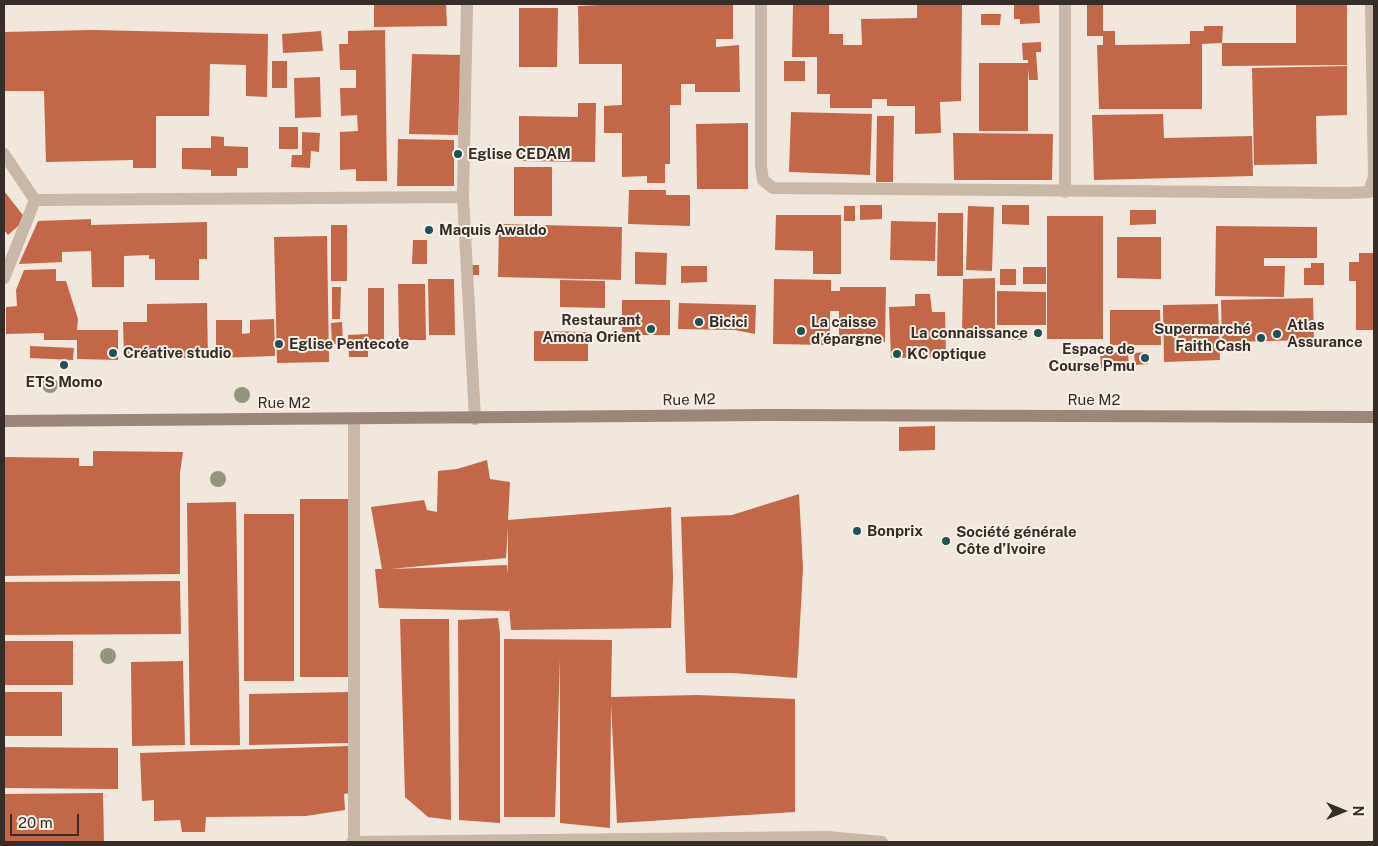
<!DOCTYPE html>
<meta charset="utf-8">
<style>
body{margin:0}
#map{position:relative;width:1378px;height:846px;overflow:hidden;background:#f1e7dc;font-family:"Public Sans",sans-serif}
canvas{display:block}
.frame{position:absolute;inset:0;border:5px solid #362c28;pointer-events:none}
.north{position:absolute;left:1318px;top:786px;width:50px;height:50px;-webkit-text-stroke:4px #f9f1e8;paint-order:stroke;rotate:90deg;font-size:14px;font-weight:700;line-height:20px;text-align:center;color:#362c28}
.north::after{content:'';display:block;margin:auto;width:18px;height:22px;background:#362c28;clip-path:polygon(50% 0,100% 100%,50% 72%,0 100%)}
.scale{position:absolute;left:10px;top:814px;width:69px;height:22px;box-sizing:border-box;border:2px solid #362c28;border-top:0;padding-left:6px;font-size:15px;line-height:18px;white-space:nowrap;color:#362c28;-webkit-text-stroke:4px #f9f1e8;paint-order:stroke}
</style>
<div id="map">
<canvas width="1378" height="846"></canvas>
<div class="frame"></div>
<div class="north">N</div>
<div class="scale">20 m</div>
</div>
<script>
const ctx = document.querySelector('canvas').getContext('2d');
ctx.lineJoin = 'round';
function fillPath(path, color) {
  ctx.fillStyle = color;
  ctx.fill(path, 'evenodd');
}
function poly(rows) {
  const path = new Path2D();
  for (const r of rows) {
    path.moveTo(r[0], r[1]);
    for (let i = 2; i < r.length; i += 2) path.lineTo(r[i], r[i + 1]);
  }
  return path;
}
function stroke(path, color, width, dash) {
  ctx.strokeStyle = color;
  ctx.lineWidth = width;
  ctx.lineCap = dash ? 'butt' : 'round';
  ctx.setLineDash(dash || []);
  ctx.stroke(path);
}
function drawText(font, color, halo, rows, align = 'center') {
  ctx.font = font + ' "Public Sans",sans-serif';
  ctx.lineWidth = 4;
  ctx.setLineDash([]);
  ctx.textBaseline = 'middle';
  ctx.strokeStyle = halo;
  ctx.fillStyle = color;
  for (const [text, x, y, turn = 0] of rows) {
    ctx.save();
    ctx.translate(x, y);
    ctx.rotate((+turn || 0) * Math.PI / 180);
    ctx.textAlign = isNaN(turn) ? turn : align;
    if (halo) ctx.strokeText(text, 0, 0);
    ctx.fillText(text, 0, 0);
    ctx.restore();
  }
}
const building = poly([
 [374,4,446,4,447,26,374,27],
 [622,4,733,4,733,39,716,39,716,47,739,45,740,92,695,92,695,84,681,84,681,105,670,105,670,164,665,164,665,183,647,183,647,176,622,177,622,133,604,133,604,106,622,105,622,64,579,64,578,6],
 [793,4,829,4,829,34,843,34,843,45,862,45,861,19,917,18,917,4,962,4,961,101,940,102,941,133,915,134,915,106,887,106,887,99,872,99,872,108,830,108,830,94,817,94,817,57,792,57],
 [1014,4,1039,4,1040,23,1020,24,1020,19,1014,19],
 [1087,4,1103,4,1103,31,1115,31,1115,45,1190,44,1190,31,1204,31,1204,26,1223,26,1222,43,1202,44,1202,109,1099,109,1097,45,1103,45,1103,36,1087,36],
 [1296,4,1347,4,1347,65,1222,66,1222,43,1296,43],
 [519,8,558,8,557,67,519,67],
 [981,14,1001,14,1000,25,981,25],
 [93,30,268,34,267,97,246,96,246,65,210,64,209,116,156,116,156,168,133,168,133,160,46,162,44,91,4,91,4,32],
 [385,30,387,181,356,181,356,169,340,170,340,132,358,131,357,115,341,116,340,88,356,88,356,70,340,70,339,44,348,44,348,31],
 [321,31,323,51,283,53,282,34],
 [1041,42,1041,52,1036,52,1038,80,1029,80,1028,68,1028,131,979,131,979,63,1028,63,1028,60,1023,60,1022,43],
 [412,54,461,55,458,135,409,134],
 [272,61,287,61,287,88,272,88],
 [784,61,805,61,805,81,784,81],
 [1347,66,1347,115,1316,116,1317,164,1254,165,1252,68],
 [320,77,321,117,295,118,294,78],
 [578,103,596,103,595,162,519,161,519,116,578,117],
 [791,112,872,114,870,175,789,172],
 [1163,114,1164,138,1252,136,1253,176,1094,180,1092,115],
 [877,116,894,116,893,182,876,182],
 [748,123,748,189,697,189,696,124],
 [279,127,298,127,298,149,279,149],
 [302,132,320,133,319,152,311,151,310,168,291,167,292,155,302,155],
 [953,133,1053,134,1052,180,954,180],
 [211,136,224,137,224,146,248,147,248,168,237,168,237,176,211,176,211,170,182,169,182,148,211,148],
 [398,139,454,140,454,186,397,186],
 [514,167,552,167,552,216,514,216],
 [629,190,666,190,666,195,690,195,690,226,628,224],
 [4,191,26,219,8,235,4,230],
 [860,205,882,205,882,219,860,220],
 [1002,205,1029,205,1029,225,1002,224],
 [844,206,855,206,855,221,844,221],
 [968,206,994,207,992,271,966,270],
 [1130,210,1156,210,1156,224,1130,225],
 [938,213,963,213,963,276,937,276],
 [776,215,841,215,841,274,813,274,813,251,775,250],
 [1047,216,1103,216,1103,339,1047,339],
 [91,219,91,225,207,222,207,259,199,259,199,280,155,280,155,259,149,259,149,255,124,256,124,287,92,287,91,251,62,252,62,262,19,264,38,221],
 [891,221,936,222,935,261,890,260],
 [499,224,622,227,621,280,498,277],
 [331,225,347,225,347,281,331,281],
 [1216,226,1317,227,1317,258,1264,258,1264,266,1285,266,1284,297,1215,296],
 [327,236,329,362,277,363,274,237],
 [1117,237,1161,237,1161,279,1117,278],
 [413,240,427,240,427,264,412,264],
 [635,252,667,253,666,285,635,284],
 [1359,253,1374,253,1374,330,1356,330,1356,281,1349,281,1349,262,1359,262],
 [1311,263,1324,263,1324,285,1304,285,1304,268,1311,268],
 [472,265,479,265,479,275,472,275],
 [681,266,707,266,707,282,681,283],
 [1023,267,1046,267,1046,284,1023,284],
 [56,269,56,281,66,281,78,319,77,330,118,330,118,360,77,359,77,340,44,340,44,333,6,334,6,307,17,306,16,290,24,270],
 [1000,269,1016,269,1016,285,1000,285],
 [995,278,995,333,962,333,963,279],
 [428,279,454,279,455,335,429,335],
 [774,279,831,280,831,291,840,291,840,287,886,287,885,342,839,342,839,311,830,311,830,345,773,344],
 [560,280,605,281,605,308,560,307],
 [398,284,425,284,426,340,399,340],
 [332,287,341,287,340,319,332,319],
 [368,288,384,288,384,340,368,340,368,357,349,357,348,335,368,334],
 [997,291,1046,292,1046,325,997,325],
 [915,294,930,294,932,312,945,312,946,357,891,358,889,307,915,306],
 [1313,298,1314,340,1222,342,1221,300],
 [622,300,670,300,670,335,622,335],
 [207,303,208,358,124,358,123,322,147,322,147,304],
 [679,303,756,305,755,334,735,330,678,329],
 [1218,304,1220,360,1164,362,1163,305],
 [1110,310,1160,310,1161,345,1110,345],
 [274,319,275,356,216,358,216,320,242,320,242,334,250,333,250,320],
 [342,322,343,344,332,344,331,323],
 [998,330,1023,330,1023,340,997,340],
 [534,331,588,332,588,361,534,361],
 [30,346,74,348,73,360,30,358],
 [1128,352,1129,367,1101,368,1100,353],
 [1147,352,1148,364,1135,365,1134,353],
 [935,426,935,450,899,451,899,427],
 [93,451,183,452,180,473,180,574,4,576,4,457,79,458,79,466,93,466],
 [487,460,490,479,510,482,508,520,671,507,673,578,671,628,511,630,509,606,509,611,379,608,375,569,382,569,371,507,424,500,427,510,437,512,438,471,457,469],
 [508,528,508,573,507,565,390,569,506,558],
 [799,494,803,568,797,678,733,673,686,673,681,517,732,515],
 [300,499,349,499,349,677,300,677],
 [236,502,240,745,190,745,187,503],
 [244,514,294,514,294,681,244,681],
 [180,581,181,634,4,635,4,582],
 [498,618,500,634,500,823,459,820,458,620],
 [400,619,449,619,451,820,428,817,405,797],
 [504,639,612,640,611,697,697,695,795,699,795,812,617,823,611,704,610,828,560,823,560,659,555,817,504,817],
 [4,641,73,641,73,685,4,685],
 [183,661,185,745,132,746,131,662],
 [4,692,62,692,62,736,4,736],
 [349,692,350,743,249,745,249,694],
 [349,746,351,793,344,794,345,810,306,816,206,817,205,832,182,832,180,820,154,821,154,800,142,801,140,753],
 [4,747,118,748,118,789,4,788],
 [103,793,104,842,4,842,4,794]
]);
const minor = poly([
 [467,4,463,197,475,419],
 [761,4,761,166,763,180,773,188,1348,193,1369,192,1374,176,1371,4],
 [4,154,35,200],
 [1065,192,1065,4],
 [35,200,463,197],
 [4,278,35,200],
 [352,842,828,837,882,842],
 [354,842,354,419]
]);
const secondary = poly([
 [4,421,768,415,1374,417]
]);
const trees = [
 [50,385],
 [242,395],
 [218,479],
 [108,656]
];
const markers = [
 [458,154,5,"#1f5156"],
 [429,230,5,"#1f5156"],
 [699,322,5,"#1f5156"],
 [651,329,5,"#1f5156"],
 [801,331,5,"#1f5156"],
 [1038,333,5,"#1f5156"],
 [1277,334,5,"#1f5156"],
 [1261,338,5,"#1f5156"],
 [279,344,5,"#1f5156"],
 [113,353,5,"#1f5156"],
 [897,354,5,"#1f5156"],
 [1145,358,5,"#1f5156"],
 [64,365,5,"#1f5156"],
 [857,531,5,"#1f5156"],
 [946,541,5,"#1f5156"]
];
const poiNames = [
 ["Eglise CEDAM",468,154],
 ["Maquis Awaldo",439,230],
 ["Restaurant",641,320,"right"],
 ["Amona Orient",641,337,"right"],
 ["Bicici",709,322],
 ["La caisse",811,322],
 ["d’épargne",811,339],
 ["Atlas",1287,325],
 ["Assurance",1287,342],
 ["Supermarché",1251,329,"right"],
 ["Faith Cash",1251,346,"right"],
 ["La connaissance",1028,333,"right"],
 ["Eglise Pentecote",289,344],
 ["Espace de",1135,349,"right"],
 ["Course Pmu",1135,366,"right"],
 ["Créative studio",123,353],
 ["KC optique",907,354],
 ["ETS Momo",64,382,"center"],
 ["Bonprix",867,531],
 ["Société générale",956,532],
 ["Côte d’Ivoire",956,549]
];
const streetNames = [
 ["Rue M2",689,400,-1],
 ["Rue M2",1094,400],
 ["Rue M2",284,403]
];
fillPath(building, '#c26849');
stroke(minor, '#c9b7a8', 12);
stroke(secondary, '#9c8679', 12);
ctx.fillStyle = '#92967c';
for (const [x, y] of trees) {
  ctx.beginPath();
  ctx.arc(x, y, 8, 0, 2 * Math.PI);
  ctx.fill();
}
for (const [x, y, r, color] of markers) {
  const dot = new Path2D();
  dot.arc(x, y, r, 0, 2 * Math.PI);
  ctx.fillStyle = color;
  ctx.fill(dot);
  stroke(dot, '#f9f1e8', 2);
}
drawText('bold 15px', '#362c28', '#f9f1e8', poiNames, 'left');
drawText('15px', '#362c28', '#f9f1e8', streetNames);
</script>
